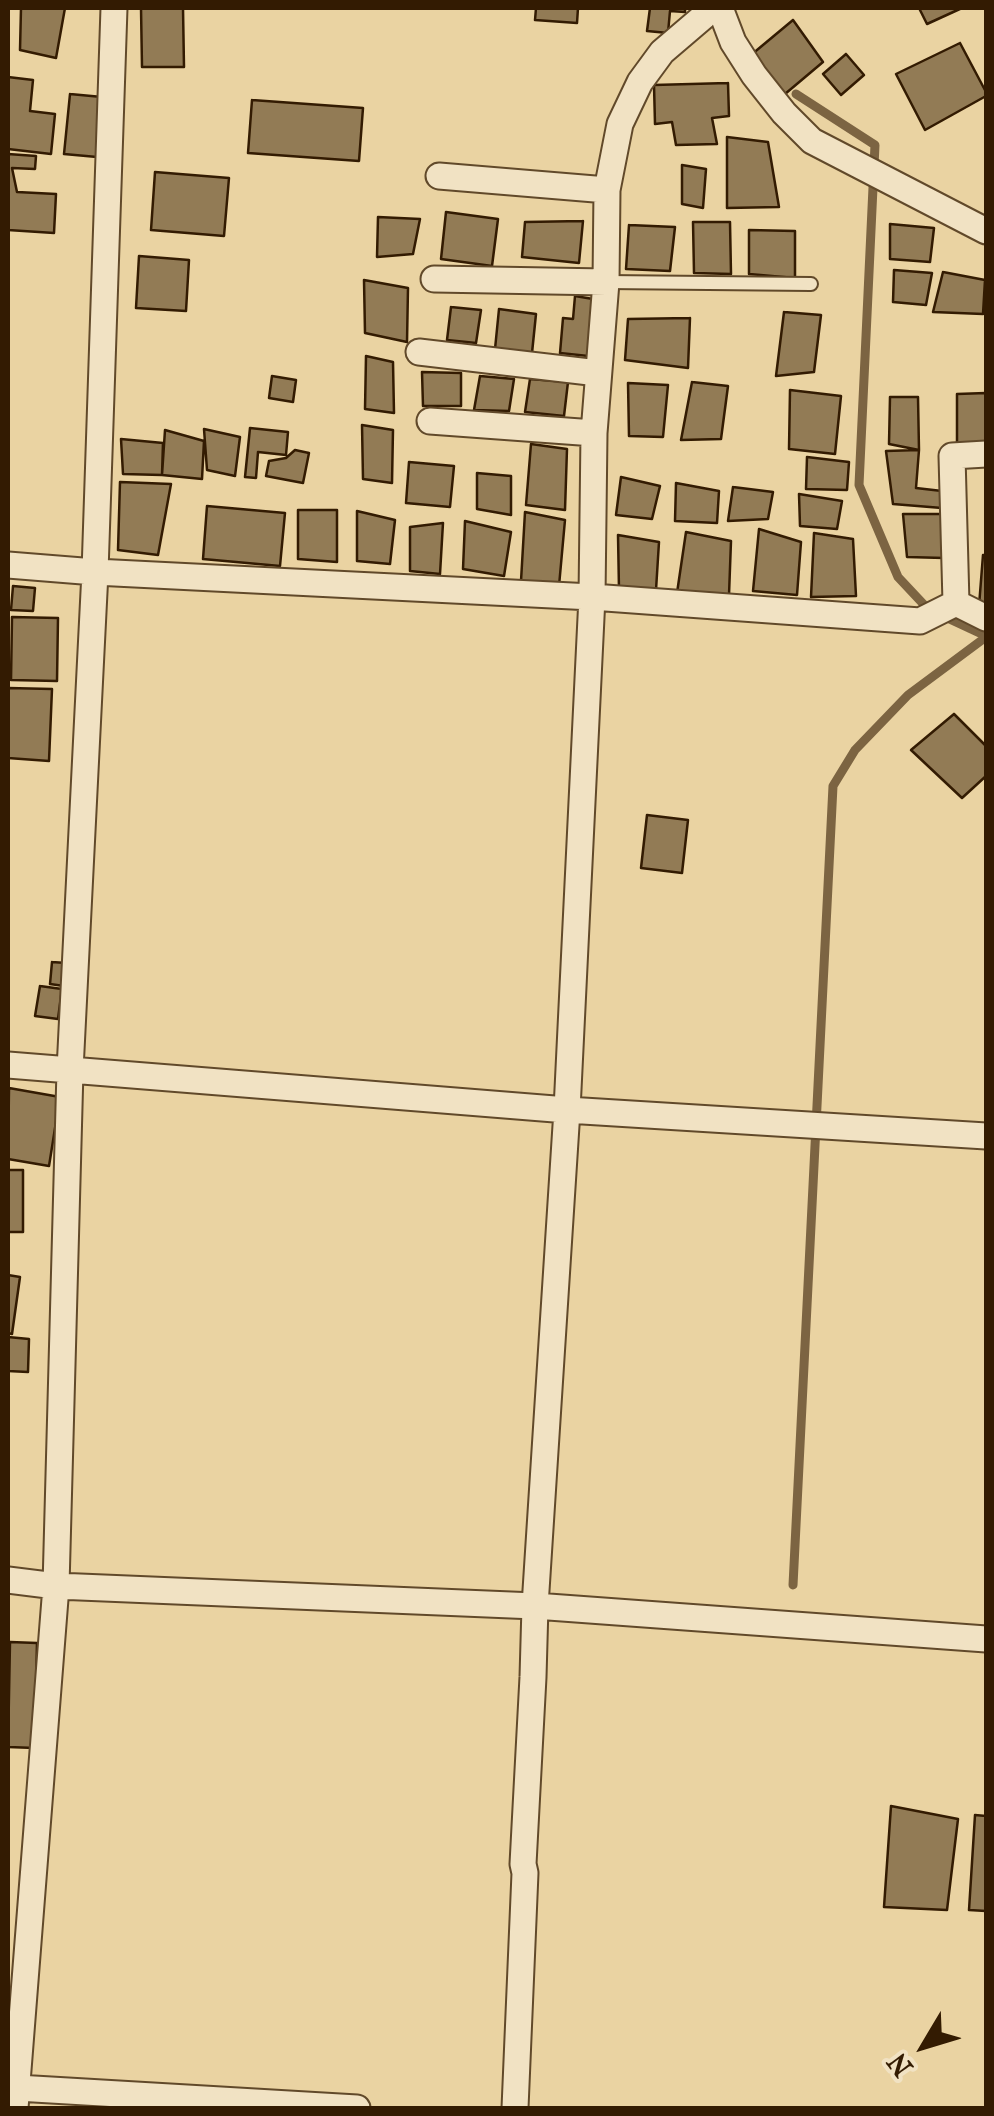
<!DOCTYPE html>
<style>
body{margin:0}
#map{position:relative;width:994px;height:2116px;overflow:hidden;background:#ead3a2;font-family:"IM FELL French Canon",serif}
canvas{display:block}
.frame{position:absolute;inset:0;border:10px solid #331b02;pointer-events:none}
.north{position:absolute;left:874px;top:1996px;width:100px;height:100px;-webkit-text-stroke:8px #f1e2c3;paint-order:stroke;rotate:232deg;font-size:28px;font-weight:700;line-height:40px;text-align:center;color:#331b02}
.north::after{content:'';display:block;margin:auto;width:35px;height:45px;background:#331b02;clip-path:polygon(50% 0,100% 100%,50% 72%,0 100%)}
</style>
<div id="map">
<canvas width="994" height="2116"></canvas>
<div class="frame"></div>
<div class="north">N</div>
</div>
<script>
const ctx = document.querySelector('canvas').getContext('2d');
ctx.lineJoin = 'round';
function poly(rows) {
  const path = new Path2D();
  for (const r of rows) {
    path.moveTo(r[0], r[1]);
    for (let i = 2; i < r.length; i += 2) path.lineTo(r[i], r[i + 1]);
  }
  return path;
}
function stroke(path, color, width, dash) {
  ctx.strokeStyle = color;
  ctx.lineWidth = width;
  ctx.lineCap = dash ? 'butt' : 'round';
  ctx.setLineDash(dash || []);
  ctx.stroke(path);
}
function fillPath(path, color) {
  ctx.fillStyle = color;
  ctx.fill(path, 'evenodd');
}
const stream = poly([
 [796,94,875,145,859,485,898,577,928,609,986,636],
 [793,1585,833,786,855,750,908,695,986,637]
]);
const building = poly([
 [21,8,65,8,56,58,20,50,21,8],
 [141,8,183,8,184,67,142,67,141,8],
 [536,8,578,8,577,23,535,20,536,8],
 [650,8,685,8,685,12,670,11,668,33,647,31,650,8],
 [919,8,962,8,927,24,919,8],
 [793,20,823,62,785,94,751,55,793,20],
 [960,43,986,92,986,96,925,130,896,74,960,43],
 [846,54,864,75,841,95,823,74,846,54],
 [8,77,33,80,30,111,55,114,51,154,8,149,8,77],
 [728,83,729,116,712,118,717,144,676,145,672,122,655,124,654,85,728,83],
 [70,94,102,97,97,157,64,154,70,94],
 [252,100,363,108,359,161,248,153,252,100],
 [727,137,768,142,779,207,727,208,727,137],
 [8,154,36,156,35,169,12,168,17,192,56,194,54,233,8,230,8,154],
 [682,165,706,169,703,208,682,204,682,165],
 [155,172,229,178,224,236,151,230,155,172],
 [446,212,498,219,492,266,441,259,446,212],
 [378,217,420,219,413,254,377,257,378,217],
 [583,221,579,263,522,257,525,222,583,221],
 [693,222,730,222,731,274,694,273,693,222],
 [890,224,934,228,930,262,890,259,890,224],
 [629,225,675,227,670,271,626,269,629,225],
 [749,230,795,231,795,278,749,274,749,230],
 [139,256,189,260,186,311,136,308,139,256],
 [894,270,932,273,926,305,893,302,894,270],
 [943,272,985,280,983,314,933,312,943,272],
 [364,280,408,288,407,342,365,333,364,280],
 [575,296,593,299,588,356,560,353,563,318,573,319,575,296],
 [451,307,481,310,476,343,447,340,451,307],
 [499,309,536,314,532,353,495,349,499,309],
 [784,312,821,315,814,372,776,376,784,312],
 [690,318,688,368,625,360,628,319,690,318],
 [366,356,393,362,394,413,365,409,366,356],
 [422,372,461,373,461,406,423,406,422,372],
 [272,376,296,380,293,402,269,398,272,376],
 [480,376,514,379,509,411,474,410,480,376],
 [530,379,568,382,564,416,525,412,530,379],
 [692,382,728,386,721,439,681,440,692,382],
 [628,383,668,385,663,437,629,436,628,383],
 [790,390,841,396,835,454,789,449,790,390],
 [986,393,986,445,957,446,957,394,986,393],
 [890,397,918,397,919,450,889,444,890,397],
 [362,425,393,430,392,483,363,479,362,425],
 [250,428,288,432,286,455,258,452,256,478,245,477,250,428],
 [204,429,240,437,235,476,207,470,204,429],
 [165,430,204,441,202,479,162,475,165,430],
 [121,439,163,443,162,475,123,474,121,439],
 [531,444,567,449,565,510,526,505,531,444],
 [295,450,309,453,303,483,266,476,269,461,286,458,295,450],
 [919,450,916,488,942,491,942,508,893,504,886,451,919,450],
 [807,457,849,462,847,490,806,489,807,457],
 [409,462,454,466,450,507,406,503,409,462],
 [477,473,511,476,511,515,477,509,477,473],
 [621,477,660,486,652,519,616,515,621,477],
 [120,482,171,484,158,555,118,550,120,482],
 [676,483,719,491,717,523,675,521,676,483],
 [733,487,773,492,768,519,728,521,733,487],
 [799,494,842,501,837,529,800,526,799,494],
 [207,506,285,513,280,566,203,559,207,506],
 [298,510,337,510,337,562,298,559,298,510],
 [357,511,395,520,390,564,357,561,357,511],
 [525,512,565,520,559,586,521,581,525,512],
 [903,514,944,514,944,558,907,557,903,514],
 [465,521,511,532,504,576,463,569,465,521],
 [443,523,440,574,410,571,410,527,443,523],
 [759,529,801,542,797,595,753,591,759,529],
 [686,532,731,541,729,595,677,593,686,532],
 [814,533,853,539,856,596,811,597,814,533],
 [618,535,659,542,656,590,619,590,618,535],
 [983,555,986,555,986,607,979,606,983,555],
 [13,586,35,588,33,611,11,610,13,586],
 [12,617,58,618,57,681,11,680,12,617],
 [8,688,52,689,49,761,8,758,8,688],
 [954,714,986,746,986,776,962,798,911,750,954,714],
 [647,815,688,820,682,873,641,868,647,815],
 [52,962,66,963,64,986,50,984,52,962],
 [40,986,62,989,58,1019,35,1016,40,986],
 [9,1088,60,1097,49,1166,8,1159,9,1088],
 [8,1170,23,1170,23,1232,8,1232,8,1170],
 [8,1275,20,1277,12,1334,8,1333,8,1275],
 [8,1337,29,1339,28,1372,8,1371,8,1337],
 [10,1642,37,1643,35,1748,8,1747,10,1642],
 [891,1806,958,1819,947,1910,884,1907,891,1806],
 [975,1815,986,1816,986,1911,969,1910,975,1815]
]);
const service = poly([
 [606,282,811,284]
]);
const minor = poly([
 [720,8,733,42,754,75,784,113,812,141,986,231],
 [439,176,607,190],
 [434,279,606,282],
 [419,352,598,373],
 [430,421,594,433],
 [8,565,95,572,592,597,920,621,956,603,986,618],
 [956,603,952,456,986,454],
 [8,1065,567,1110,986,1136],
 [8,1580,56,1586,535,1606,986,1639],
 [17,2088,357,2108],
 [15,2108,56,1586,70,1070,95,572,114,8],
 [515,2108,525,1873,523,1864,533,1677,535,1606,567,1110,592,597,594,433,606,282,607,190,620,124,640,82,662,52,703,17,710,8]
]);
stroke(stream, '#7c6442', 9);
fillPath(building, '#927b55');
stroke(building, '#331b02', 2.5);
stroke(service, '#61492a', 16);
stroke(minor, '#61492a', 29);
stroke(service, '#f1e2c3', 12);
stroke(minor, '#f1e2c3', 25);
</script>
